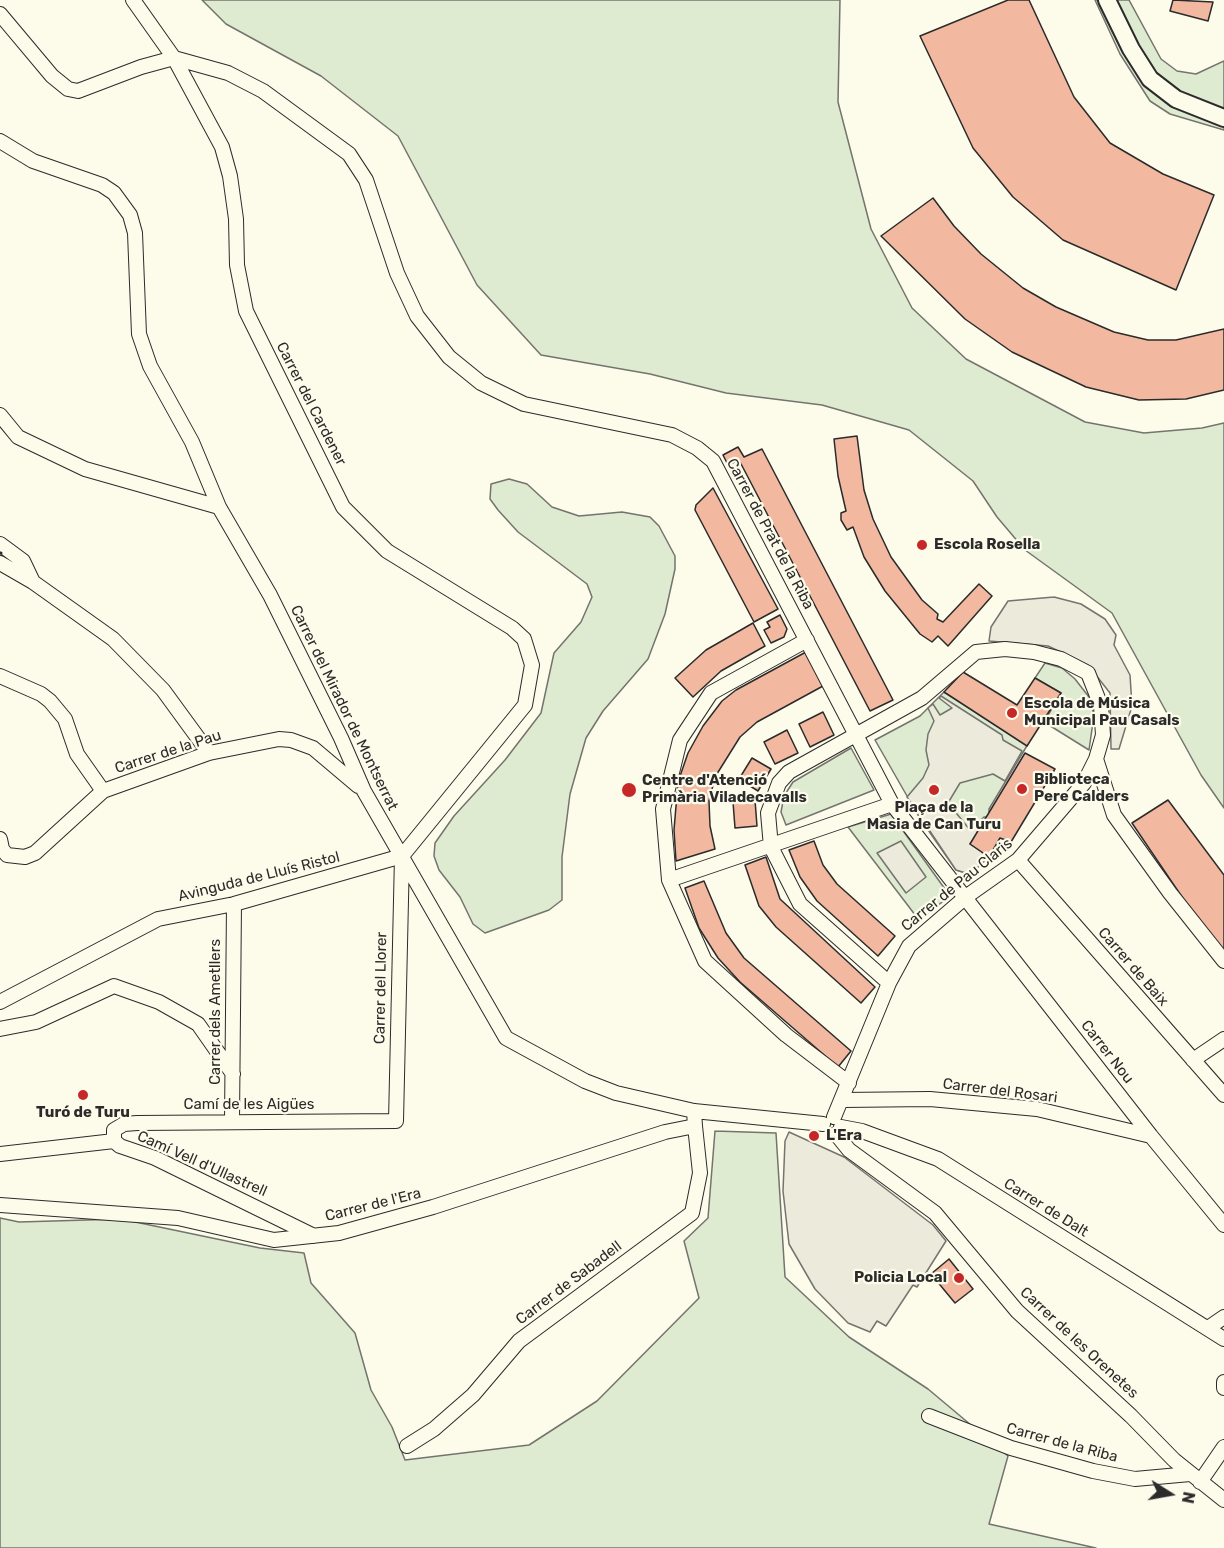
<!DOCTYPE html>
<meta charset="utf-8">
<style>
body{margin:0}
#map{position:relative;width:1224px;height:1548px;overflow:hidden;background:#fdfbea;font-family:Rubik,sans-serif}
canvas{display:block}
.north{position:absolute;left:1140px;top:1464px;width:60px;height:60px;-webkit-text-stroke:4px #fdfbea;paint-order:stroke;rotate:101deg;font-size:16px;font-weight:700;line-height:24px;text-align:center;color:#2b2b2b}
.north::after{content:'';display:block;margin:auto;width:21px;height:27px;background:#2b2b2b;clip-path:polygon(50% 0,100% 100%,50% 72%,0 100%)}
</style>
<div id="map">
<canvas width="1224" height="1548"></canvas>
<div class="north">N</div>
</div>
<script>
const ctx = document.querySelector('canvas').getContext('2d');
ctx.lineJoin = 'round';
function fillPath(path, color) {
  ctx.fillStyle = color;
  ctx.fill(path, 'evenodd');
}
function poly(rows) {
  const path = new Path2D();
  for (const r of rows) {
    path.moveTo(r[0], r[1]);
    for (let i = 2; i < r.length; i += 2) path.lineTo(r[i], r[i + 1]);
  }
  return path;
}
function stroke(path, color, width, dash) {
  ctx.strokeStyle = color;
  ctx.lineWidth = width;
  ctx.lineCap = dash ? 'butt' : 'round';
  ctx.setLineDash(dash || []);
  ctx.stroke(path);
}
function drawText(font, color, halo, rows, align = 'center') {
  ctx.font = font + ' Rubik,sans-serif';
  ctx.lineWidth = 4.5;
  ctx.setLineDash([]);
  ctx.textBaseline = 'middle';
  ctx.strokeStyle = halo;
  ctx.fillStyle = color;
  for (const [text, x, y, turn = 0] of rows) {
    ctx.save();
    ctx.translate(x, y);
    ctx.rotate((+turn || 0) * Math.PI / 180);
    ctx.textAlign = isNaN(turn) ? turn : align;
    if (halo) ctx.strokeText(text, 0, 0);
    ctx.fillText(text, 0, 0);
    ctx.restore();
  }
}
const green = poly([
 [202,0,840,0,838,102,871,229,912,308,966,359,1085,422,1144,433,1202,428,1224,423,1224,808,1201,775,1112,613,1025,550,997,517,973,481,909,430,822,405,726,393,650,374,541,355,477,285,398,136,321,76,226,24,202,0],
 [1095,0,1129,0,1161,59,1177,71,1196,74,1224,61,1224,130,1170,114,1150,101,1120,54,1095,0],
 [509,479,527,484,552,507,579,516,622,512,650,517,659,526,675,556,675,569,665,614,648,659,603,711,586,738,570,794,562,857,562,900,549,910,485,933,473,924,460,897,439,870,434,856,435,843,454,816,505,760,541,713,554,653,581,622,592,597,587,584,518,532,498,510,490,499,491,484,509,479],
 [1045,663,1062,668,1075,679,1089,697,1094,715,1089,750,1044,722,1061,693,1035,678,1045,663],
 [944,692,1028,744,989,809,989,817,970,844,989,857,978,867,966,873,956,870,919,817,875,740,920,716,944,692],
 [851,748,874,790,786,825,781,812,784,796,793,782,851,748],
 [891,814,950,896,919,920,848,827,891,814],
 [715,1131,776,1133,785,1277,849,1337,928,1389,1008,1456,989,1524,1096,1548,0,1548,0,1218,19,1222,121,1219,260,1248,304,1253,311,1283,355,1333,371,1390,392,1427,405,1460,529,1445,597,1401,699,1298,684,1241,708,1218,715,1131]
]);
const parking = poly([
 [1054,597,1081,604,1105,619,1116,635,1114,645,1130,675,1132,706,1119,749,1111,749,1110,693,1088,665,1048,646,989,641,991,627,1008,601,1054,597],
 [941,696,1002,735,1003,740,1022,751,1005,781,993,774,960,783,948,803,970,830,984,817,989,817,970,844,989,857,978,867,966,873,956,870,907,797,923,778,929,765,926,750,928,734,934,721,928,708,933,704,940,715,952,708,939,698,941,696],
 [901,841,926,877,906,893,877,853,901,841],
 [789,1132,844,1157,933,1225,946,1241,917,1287,913,1285,886,1326,877,1321,870,1332,848,1323,815,1289,789,1244,783,1191,785,1141,789,1132]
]);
const building = poly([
 [1008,0,1029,0,1074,97,1110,143,1163,174,1214,195,1176,290,1063,240,1013,197,973,148,920,36,1008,0],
 [1173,0,1213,2,1208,21,1170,11,1173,0],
 [933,198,954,226,981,254,1023,288,1056,307,1114,332,1148,340,1176,340,1224,329,1224,390,1186,399,1139,400,1086,387,1012,352,965,319,881,236,933,198],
 [857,436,864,490,873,519,891,557,922,600,938,614,937,619,943,622,979,584,992,596,948,646,938,636,932,642,920,634,885,591,864,557,853,527,847,530,841,520,841,513,846,511,838,476,834,439,857,436],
 [738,447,744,457,762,449,893,700,870,711,739,460,728,465,723,455,738,447],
 [713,488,778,609,754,622,695,510,696,505,713,488],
 [780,615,787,629,784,637,771,643,764,630,770,627,767,622,780,615],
 [753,623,765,646,721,671,693,697,675,678,706,650,753,623],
 [806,652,823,686,757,722,740,737,715,777,709,801,710,826,715,849,676,861,674,830,678,782,688,753,703,726,722,701,736,690,806,652],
 [963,672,1017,705,1035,678,1061,693,1027,746,944,692,963,672],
 [823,712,834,735,810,747,799,724,823,712],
 [787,730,798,753,775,764,764,742,787,730],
 [1025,753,1055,769,1011,842,1000,838,989,857,970,844,1025,753],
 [752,758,771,769,758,791,739,779,752,758],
 [755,800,757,826,735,828,733,802,755,800],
 [1168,800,1224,875,1224,959,1132,823,1168,800],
 [814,841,823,865,837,884,895,936,878,956,817,901,800,877,789,850,814,841],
 [766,857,780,899,875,987,861,1003,776,927,759,906,745,865,766,857],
 [704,881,726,933,744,958,851,1051,838,1067,740,982,718,958,699,928,685,888,704,881],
 [949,1259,973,1289,955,1303,931,1274,949,1259]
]);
const minor = poly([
 [133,0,174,58,222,147,230,176,236,219,237,265,246,311,343,507,387,551,512,628,524,639,532,665,525,705,402,856],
 [0,14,52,76,68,89,78,91,141,67,174,58],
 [174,58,228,73,263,91,349,154,366,180,397,273,417,316,449,357,481,383,524,404,672,435,697,448,713,461,892,804,1151,1136,1224,1225],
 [0,141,33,161,102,185,114,193,130,215,135,233,139,334,150,366,192,442,219,507,270,595,341,738,364,791,506,1038,585,1081,616,1093,694,1111,823,1124],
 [0,415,18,437,85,469,219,507],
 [0,544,23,561,33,582],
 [0,563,33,582,113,639,163,690,209,753],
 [807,640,711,693,680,740,663,809,669,880,705,961,786,1035,849,1083],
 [0,676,41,694,50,701,65,719,77,754,103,791],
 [1096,759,1114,815,1170,893,1224,961],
 [0,839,2,849,7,855,25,857,35,853,103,791,209,753,279,739,291,740,313,748,358,786],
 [1018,860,1224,1095],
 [669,880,892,804],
 [0,1002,158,919,234,904,402,856],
 [0,1029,36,1022,114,986,159,1002,198,1024,233,1074],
 [1193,1060,1224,1039],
 [843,1100,930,1099,1037,1109,1151,1136],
 [834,1117,889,983,909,946,967,896,1018,860,1084,783,1096,759,1103,735,1101,706,1088,673,1061,659,1034,652,1005,649,976,652,922,698,789,772,779,783,768,813,771,847,800,904,889,983],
 [232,1120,234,904],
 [841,1127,862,1131,938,1159,1224,1339],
 [836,1134,849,1150,935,1213,1017,1311,1131,1416,1174,1460,1224,1500],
 [114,1141,114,1130,124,1124,137,1123,396,1121,402,856],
 [0,1154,114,1141,120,1146,155,1158,314,1236],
 [0,1205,178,1218,274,1240,339,1233,433,1207,665,1132,695,1126,694,1111],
 [1208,1328,1224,1317],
 [1224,1382,1224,1388],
 [929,1416,1011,1448,1093,1471,1135,1479,1190,1474],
 [407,1446,434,1429,473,1395,519,1341,692,1213,700,1173,695,1126],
 [1200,1482,1224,1447]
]);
const tertiary = poly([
 [1107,0,1131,49,1150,79,1176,99,1224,118]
]);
const wall = poly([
 [0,553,1,553]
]);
const markers = [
 [922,545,6,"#c62828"],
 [1012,713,6,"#c62828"],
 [1022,789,6,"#c62828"],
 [629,790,8,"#c62828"],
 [934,790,6,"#c62828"],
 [83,1095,6,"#c62828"],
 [814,1136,6,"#c62828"],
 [959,1278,6,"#c62828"]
];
const streetNames = [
 ["Carrer del Cardener",311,404,63],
 ["Carrer de Prat de la Riba",770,534,62],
 ["Carrer del Mirador de Montserrat",344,708,64],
 ["Carrer de la Pau",168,752,-18],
 ["Avinguda de Lluís Ristol",259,877,-14],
 ["Carrer de Pau Claris",957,885,-39],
 ["Carrer de Baix",1133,967,49],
 ["Carrer del Llorer",381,988,-89],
 ["Carrer dels Ametllers",216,1012,-90],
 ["Carrer Nou",1107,1052,52],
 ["Carrer del Rosari",1000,1091,7],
 ["Camí de les Aigües",249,1105],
 ["Camí Vell d'Ullastrell",202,1164,24],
 ["Carrer de l'Era",373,1205,-14],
 ["Carrer de Dalt",1046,1208,32],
 ["Carrer de Sabadell",569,1283,-37],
 ["Carrer de les Orenetes",1079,1343,43],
 ["Carrer de la Riba",1062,1443,15]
];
const poiNames = [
 ["Escola Rosella",934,545],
 ["Escola de Música",1024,704],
 ["Municipal Pau Casals",1024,721],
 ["Biblioteca",1034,780],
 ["Pere Calders",1034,797],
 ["Centre d'Atenció",642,781],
 ["Primària Viladecavalls",642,798],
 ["Plaça de la",934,808,"center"],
 ["Masia de Can Turu",934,825,"center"],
 ["Turó de Turu",83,1113,"center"],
 ["L'Era",826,1136],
 ["Policia Local",947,1278,"right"]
];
fillPath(green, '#deebd1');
stroke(green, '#74746e', 1.5);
fillPath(parking, '#eceadb');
stroke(parking, '#74746e', 1.5);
fillPath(building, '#f2b8a0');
stroke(building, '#2b2b2b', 1.5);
stroke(minor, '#2b2b2b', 16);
stroke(tertiary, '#2b2b2b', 20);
stroke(minor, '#fdfbea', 14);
stroke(tertiary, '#fdfbea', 16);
stroke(wall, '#2b2b2b', 3);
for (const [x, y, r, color] of markers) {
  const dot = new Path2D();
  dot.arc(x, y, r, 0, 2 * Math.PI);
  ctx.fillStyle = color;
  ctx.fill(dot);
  stroke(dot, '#fdfbea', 2);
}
drawText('15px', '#2b2b2b', '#fdfbea', streetNames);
drawText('bold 15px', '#2b2b2b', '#fdfbea', poiNames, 'left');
</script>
